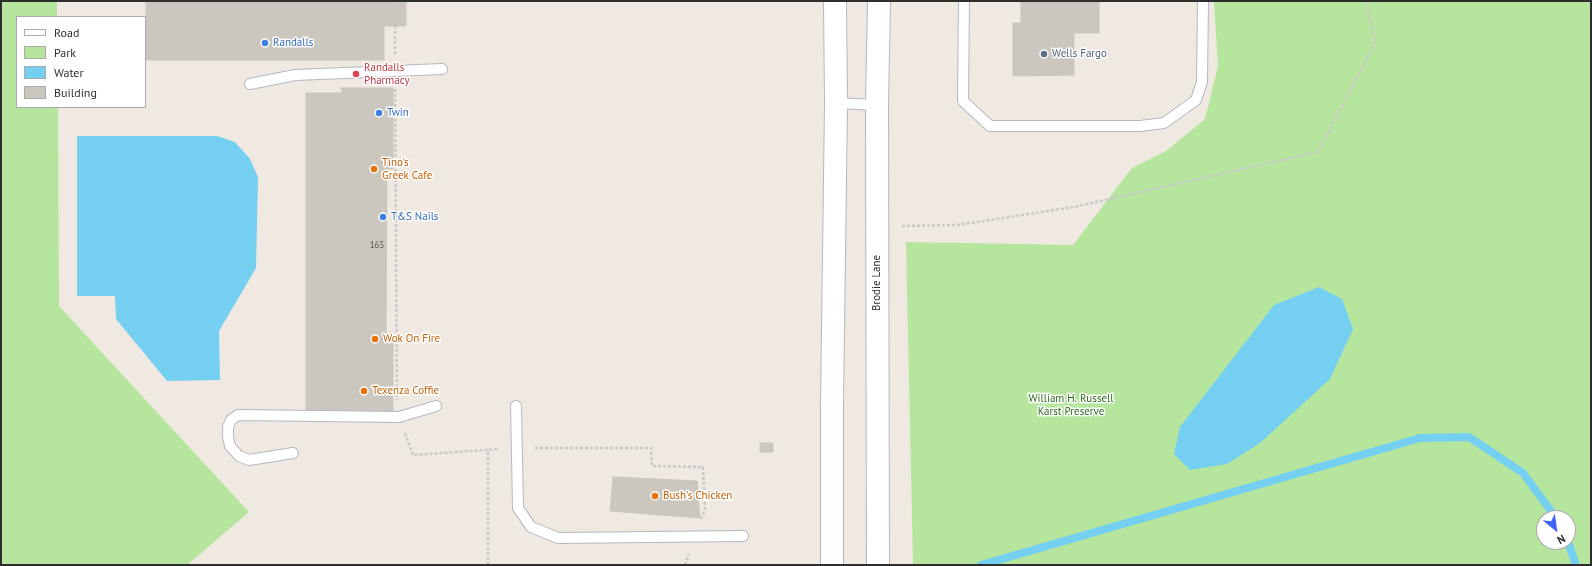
<!DOCTYPE html>
<style>
body{margin:0}
#map{position:relative;width:1592px;height:566px;overflow:hidden;background:#efe9e1;font-family:"PT Sans",sans-serif}
canvas{display:block}
.frame{position:absolute;inset:0;border:2px solid #2e2e2e;pointer-events:none}
.legend{position:absolute;left:16px;top:16px;width:130px;height:92px;box-sizing:border-box;background:#fff;border:1px solid #ababab;margin:0;padding:5px 7px;list-style:none;font-size:12px;color:#2e2e2e}
.legend li{display:flex;align-items:center;gap:8px;height:20px}
.legend b{width:20px;border:1px solid #ababab}
.north{position:absolute;left:1536px;top:510px;width:40px;height:40px;box-sizing:border-box;background:#fff;border:1px solid #ababab;border-radius:50%;rotate:151deg;font-size:11px;font-weight:700;line-height:16px;text-align:center;color:#2e2e2e}
.north::after{content:'';display:block;margin:auto;width:14px;height:18px;background:#4264fb;clip-path:polygon(50% 0,100% 100%,50% 72%,0 100%)}
</style>
<div id="map">
<canvas width="1592" height="566"></canvas>
<div class="frame"></div>
<ul class="legend">
<li><b style="height:5px;background:#fff"></b>Road</li>
<li><b style="height:11px;background:#b6e59e"></b>Park</li>
<li><b style="height:11px;background:#75cff0"></b>Water</li>
<li><b style="height:11px;background:#cbc7bf"></b>Building</li>
</ul>
<div class="north">N</div>
</div>
<script>
const ctx = document.querySelector('canvas').getContext('2d');
ctx.lineJoin = 'round';
function fillPath(path, color) {
  ctx.fillStyle = color;
  ctx.fill(path, 'evenodd');
}
function poly(rows) {
  const path = new Path2D();
  for (const r of rows) {
    path.moveTo(r[0], r[1]);
    for (let i = 2; i < r.length; i += 2) path.lineTo(r[i], r[i + 1]);
  }
  return path;
}
function stroke(path, color, width, dash) {
  ctx.strokeStyle = color;
  ctx.lineWidth = width;
  ctx.lineCap = dash ? 'butt' : 'round';
  ctx.setLineDash(dash || []);
  ctx.stroke(path);
}
function drawText(font, color, halo, rows, align = 'center') {
  ctx.font = font + ' "PT Sans",sans-serif';
  ctx.lineWidth = 3;
  ctx.setLineDash([]);
  ctx.textBaseline = 'middle';
  ctx.strokeStyle = halo;
  ctx.fillStyle = color;
  for (const [text, x, y, turn = 0] of rows) {
    ctx.save();
    ctx.translate(x, y);
    ctx.rotate((+turn || 0) * Math.PI / 180);
    ctx.textAlign = isNaN(turn) ? turn : align;
    if (halo) ctx.strokeText(text, 0, 0);
    ctx.fillText(text, 0, 0);
    ctx.restore();
  }
}
const green = poly([
 [1,1,57,1,57,17,17,17,17,107,58,107,59,306,249,512,187,565,1,565],
 [1214,1,1591,1,1591,565,913,565,906,242,1073,245,1132,168,1166,151,1205,119,1218,66],
 [1544,518,1568,518,1568,542,1544,542]
]);
const water = poly([
 [77,136,217,136,235,142,250,159,258,177,256,268,219,331,220,380,167,381,116,319,115,296,77,296],
 [1319,287,1342,299,1353,329,1330,379,1260,443,1227,464,1190,470,1174,454,1180,427,1274,305]
]);
const stream = poly([
 [1568,542,1576,565],
 [981,565,1420,438,1469,437,1523,473,1556,518]
]);
const building = poly([
 [146,1,406,1,406,26,384,26,384,60,146,60,146,1],
 [1021,1,1099,1,1099,33,1074,33,1074,75,1013,76,1013,23,1021,23,1021,1],
 [341,88,393,88,393,169,387,169,386,333,393,333,393,414,341,414,341,410,306,410,306,93,342,93,341,88],
 [760,443,773,443,773,452,760,452,760,443],
 [613,477,697,481,700,518,610,511,613,477]
]);
const path = poly([
 [395,1,395,54],
 [395,89,397,400],
 [902,226,957,225,1074,207,1318,152,1375,43,1366,1],
 [405,433,413,455,498,449],
 [535,448,651,448,652,466,703,467,705,509,701,519],
 [488,565,488,449],
 [685,565,689,554]
]);
const service = poly([
 [964,1,963,101,990,126,1140,126,1164,123,1196,100,1202,82,1203,1],
 [250,84,295,75,442,69],
 [836,103,877,105],
 [516,406,518,508,531,527,558,538,743,536],
 [293,453,249,460,239,456,230,446,228,437,228,427,231,420,238,415,399,417,436,406]
]);
const secondary = poly([
 [832,565,832,406,836,103,835,1],
 [878,565,877,105,879,1]
]);
const markers = [
 [265,43,4,"#3f7fe0"],
 [1044,54,4,"#5c6f8a"],
 [356,74,4,"#e0444e"],
 [379,113,4,"#3f7fe0"],
 [374,169,4,"#e8710a"],
 [383,217,4,"#3f7fe0"],
 [375,339,4,"#e8710a"],
 [364,391,4,"#e8710a"],
 [655,496,4,"#e8710a"]
];
const numberNames = [
 ["165",377,245]
];
const shopNames = [
 ["Randalls",273,43],
 ["Twin",387,113],
 ["T&S Nails",391,217]
];
const serviceNames = [
 ["Wells Fargo",1052,54]
];
const healthNames = [
 ["Randalls",364,68],
 ["Pharmacy",364,81]
];
const foodNames = [
 ["Tino's",382,163],
 ["Greek Cafe",382,176],
 ["Wok On Fire",383,339],
 ["Texenza Coffie",372,391],
 ["Bush's Chicken",663,496]
];
const streetNames = [
 ["Brodie Lane",877,283,-90]
];
const parkNames = [
 ["William H. Russell",1071,399],
 ["Karst Preserve",1071,412]
];
fillPath(green, '#b6e59e');
fillPath(water, '#75cff0');
stroke(stream, '#75cff0', 8);
fillPath(building, '#cbc7bf');
stroke(building, '#cbc5ba', 1);
stroke(service, '#b4b7c1', 12);
stroke(secondary, '#b4b7c1', 24);
stroke(path, '#c9c9c9', 2.5, [3, 2]);
stroke(service, '#fff', 10);
stroke(secondary, '#fff', 22);
for (const [x, y, r, color] of markers) {
  const dot = new Path2D();
  dot.arc(x, y, r, 0, 2 * Math.PI);
  ctx.fillStyle = color;
  ctx.fill(dot);
  stroke(dot, '#fff', 1.5);
}
drawText('9px', '#555452', null, numberNames);
drawText('11px', '#366cbe', '#fff', shopNames, 'left');
drawText('11px', '#4e5e75', '#fff', serviceNames, 'left');
drawText('11px', '#be3a42', '#fff', healthNames, 'left');
drawText('11px', '#c56008', '#fff', foodNames, 'left');
drawText('11px', '#2e2e2e', '#fff', streetNames);
drawText('11px', '#2c6e1b', '#fff', parkNames);
</script>
